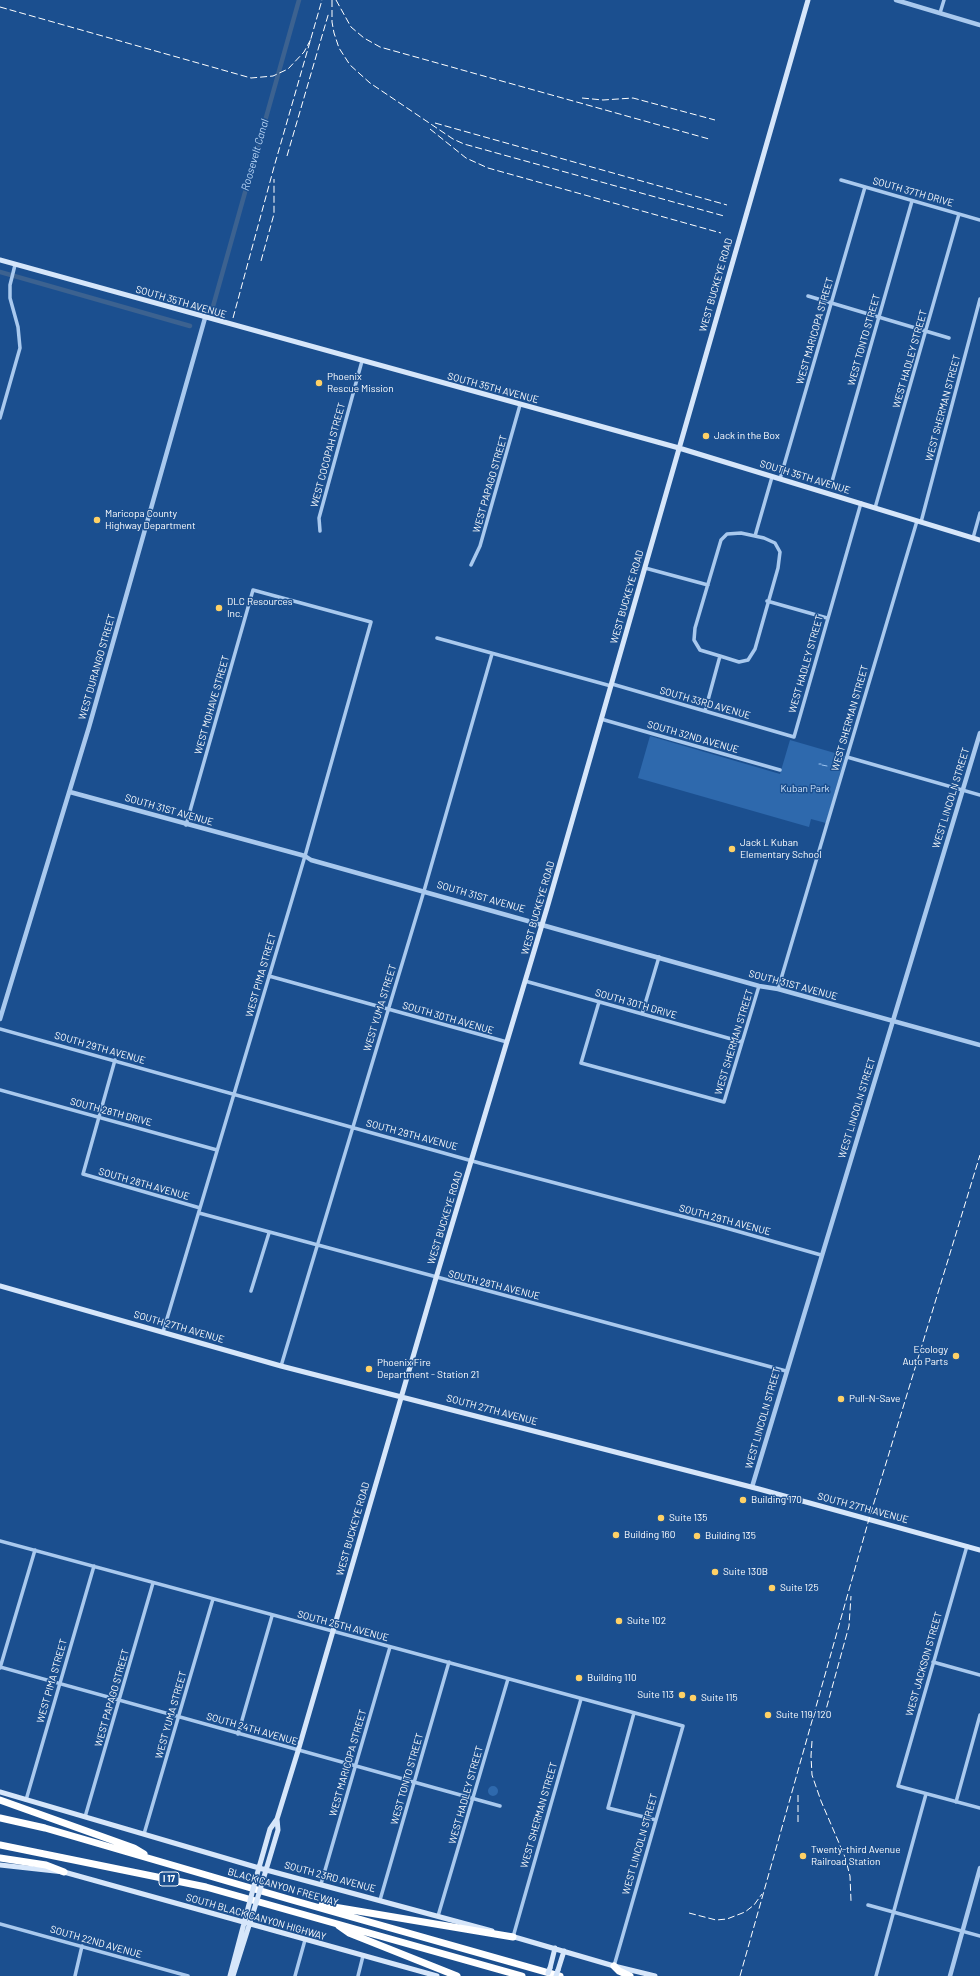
<!DOCTYPE html>
<style>
body{margin:0}
canvas{display:block;background:#1b4f8f}
</style>
<canvas width="980" height="1976"></canvas>
<script>
const ctx = document.querySelector('canvas').getContext('2d');
ctx.lineJoin = 'round';
function fillPath(path, color) {
  ctx.fillStyle = color;
  ctx.fill(path, 'evenodd');
}
function poly(rows) {
  const path = new Path2D();
  for (const r of rows) {
    if (r.length === 3) {
      path.moveTo(r[0] + r[2], r[1]);
      path.arc(r[0], r[1], r[2], 0, 2 * Math.PI);
      continue;
    }
    path.moveTo(r[0], r[1]);
    for (let i = 2; i < r.length; i += 2) path.lineTo(r[i], r[i + 1]);
  }
  return path;
}
function stroke(path, color, width, dash) {
  ctx.strokeStyle = color;
  ctx.lineWidth = width;
  ctx.lineCap = dash ? 'butt' : 'round';
  ctx.setLineDash(dash || []);
  ctx.stroke(path);
}
function drawText(font, color, halo, rows, align = 'center') {
  ctx.font = font + ' Barlow,sans-serif';
  ctx.lineWidth = 3;
  ctx.setLineDash([]);
  ctx.textBaseline = 'middle';
  ctx.strokeStyle = halo;
  ctx.fillStyle = color;
  for (const [text, x, y, turn = 0] of rows) {
    ctx.save();
    ctx.translate(x, y);
    ctx.rotate((+turn || 0) * Math.PI / 180);
    ctx.textAlign = isNaN(turn) ? turn : align;
    if (halo) ctx.strokeText(text, 0, 0);
    ctx.fillText(text, 0, 0);
    ctx.restore();
  }
}
const green = poly([
 [650,736,780,774,790,740,845,756,826,823,811,819,809,827,638,778],
 [493,1791,5]
]);
const stream = poly([
 [819,764,821,764],
 [822,765,827,766]
]);
const canal = poly([
 [0,272,190,326],
 [212,310,299,0]
]);
const minor = poly([
 [940,13,944,0],
 [841,180,980,220],
 [808,296,949,338],
 [0,418,20,348,18,327,10,298,10,285,15,265],
 [780,479,865,187],
 [831,485,912,201],
 [875,508,959,214],
 [921,522,980,299],
 [320,531,319,518,362,361],
 [755,536,772,477],
 [973,538,980,513],
 [471,565,480,546,520,405],
 [645,568,708,585],
 [767,601,827,618],
 [437,638,611,686],
 [612,684,794,737,861,503],
 [705,711,720,656,700,650,694,640,695,628,721,540,727,534,741,533,764,538,775,543,780,552,778,568,755,649,748,660,739,662,720,656],
 [601,719,780,770],
 [847,757,980,795],
 [269,976,507,1042],
 [525,981,742,1042],
 [778,989,917,521],
 [599,1002,581,1063,724,1102,759,986],
 [642,1014,659,957],
 [0,1029,483,1164,719,1226,821,1255],
 [115,1060,83,1174,200,1208],
 [0,1090,217,1150],
 [199,1213,786,1371],
 [251,1291,269,1233],
 [163,1332,305,856,371,622,253,590,186,825],
 [281,1366,424,891,492,654],
 [0,1541,683,1726,614,1966],
 [967,1546,898,1786,980,1808],
 [933,1662,980,1675],
 [0,1667,500,1806],
 [0,1668,35,1550],
 [634,1713,608,1808,656,1820],
 [238,1734,272,1616],
 [26,1800,94,1566],
 [956,1802,980,1715],
 [85,1817,153,1583],
 [144,1834,213,1599],
 [321,1884,390,1647],
 [380,1900,449,1662],
 [868,1905,980,1936],
 [438,1916,508,1679],
 [0,1924,188,1976],
 [513,1937,581,1699],
 [75,1976,82,1946],
 [295,1976,305,1940],
 [358,1976,363,1956],
 [876,1976,926,1794]
]);
const tertiary = poly([
 [896,0,980,25],
 [70,792,305,856,311,860,759,986,778,989,980,1045],
 [0,1019,89,727,205,318],
 [752,1487,980,733],
 [950,1976,980,1868]
]);
const secondary = poly([
 [0,260,679,448,980,540],
 [0,1286,281,1366,759,1489,980,1550],
 [0,1792,259,1868,492,1931],
 [0,1865,64,1872,437,1976],
 [256,1878,270,1829,277,1819,298,1751,436,1278,547,908,808,0],
 [263,1880,278,1830,277,1819],
 [511,1936,614,1966,655,1976],
 [550,1968,555,1948],
 [558,1970,564,1951],
 [230,1976,247,1912],
 [233,1976,253,1913]
]);
const motorway = poly([
 [0,1800,134,1848,144,1854],
 [0,1818,45,1828,292,1900,560,1976],
 [0,1845,206,1887,522,1976],
 [0,1858,46,1865,64,1872],
 [322,1905,513,1937],
 [339,1926,349,1933,457,1976],
 [614,1966,619,1971,630,1976]
]);
const rail = poly([
 [332,0,332,22,334,33,339,48,350,65,370,83,453,139,464,144,724,216],
 [336,0,351,27,364,38,380,47,709,139],
 [0,7,251,78,273,76,288,69,304,52,311,39],
 [582,98,603,100,633,98,715,120],
 [435,123,727,205],
 [430,129,466,158,488,168,721,233],
 [287,156,329,12],
 [261,261,274,214,274,179],
 [233,318,274,167,322,0],
 [824,1717,849,1626,851,1596],
 [812,1741,811,1756,812,1775,821,1801,845,1857,850,1876,851,1901],
 [798,1795,798,1822],
 [689,1913,716,1920,727,1919,745,1912,754,1905,762,1894],
 [740,1976,869,1519,980,1155]
]);
const secondaryBridge = poly([
 [247,1912,256,1878],
 [253,1913,263,1880],
 [548,1973,550,1968],
 [556,1976,558,1970]
]);
const markers = [
 [319,383,4,"#ffd166"],
 [706,436,4,"#ffd166"],
 [97,520,4,"#ffd166"],
 [219,608,4,"#ffd166"],
 [732,849,4,"#ffd166"],
 [956,1356,4,"#ffd166"],
 [369,1369,4,"#ffd166"],
 [841,1399,4,"#ffd166"],
 [743,1500,4,"#ffd166"],
 [661,1518,4,"#ffd166"],
 [616,1535,4,"#ffd166"],
 [697,1536,4,"#ffd166"],
 [715,1572,4,"#ffd166"],
 [772,1588,4,"#ffd166"],
 [619,1621,4,"#ffd166"],
 [579,1678,4,"#ffd166"],
 [682,1695,4,"#ffd166"],
 [693,1698,4,"#ffd166"],
 [768,1715,4,"#ffd166"],
 [803,1856,4,"#ffd166"]
];
const shields = [
 [169,1879,20]
];
const shieldNames = [
 ["I 17",169,1879]
];
const streetNames = [
 ["SOUTH 37TH DRIVE",913,192,16],
 ["WEST BUCKEYE ROAD",716,285,-74],
 ["SOUTH 35TH AVENUE",181,302,16],
 ["WEST MARICOPA STREET",815,331,-74],
 ["WEST TONTO STREET",864,340,-74],
 ["WEST HADLEY STREET",910,359,-74],
 ["SOUTH 35TH AVENUE",493,388,15],
 ["WEST SHERMAN STREET",943,408,-75],
 ["WEST COCOPAH STREET",328,455,-75],
 ["SOUTH 35TH AVENUE",805,477,17],
 ["WEST PAPAGO STREET",490,484,-74],
 ["WEST BUCKEYE ROAD",627,597,-74],
 ["WEST HADLEY STREET",806,664,-74],
 ["WEST DURANGO STREET",97,667,-74],
 ["SOUTH 33RD AVENUE",705,703,16],
 ["WEST MOHAVE STREET",212,705,-74],
 ["WEST SHERMAN STREET",850,718,-74],
 ["SOUTH 32ND AVENUE",693,737,16],
 ["WEST LINCOLN STREET",951,798,-73],
 ["SOUTH 31ST AVENUE",169,810,16],
 ["SOUTH 31ST AVENUE",481,897,16],
 ["WEST BUCKEYE ROAD",538,908,-74],
 ["WEST PIMA STREET",261,975,-74],
 ["SOUTH 31ST AVENUE",793,985,15],
 ["SOUTH 30TH DRIVE",636,1004,16],
 ["WEST YUMA STREET",380,1008,-73],
 ["SOUTH 30TH AVENUE",448,1018,16],
 ["WEST SHERMAN STREET",734,1042,-73],
 ["SOUTH 29TH AVENUE",100,1048,16],
 ["WEST LINCOLN STREET",857,1108,-73],
 ["SOUTH 28TH DRIVE",111,1112,15],
 ["SOUTH 29TH AVENUE",412,1135,15],
 ["SOUTH 28TH AVENUE",144,1184,16],
 ["WEST BUCKEYE ROAD",445,1218,-73],
 ["SOUTH 29TH AVENUE",725,1220,15],
 ["SOUTH 28TH AVENUE",494,1285,14],
 ["SOUTH 27TH AVENUE",179,1327,16],
 ["SOUTH 27TH AVENUE",492,1410,15],
 ["WEST LINCOLN STREET",763,1418,-74],
 ["SOUTH 27TH AVENUE",863,1508,15],
 ["WEST BUCKEYE ROAD",353,1529,-74],
 ["SOUTH 25TH AVENUE",343,1626,15],
 ["WEST JACKSON STREET",924,1664,-74],
 ["WEST PIMA STREET",52,1681,-74],
 ["WEST PAPAGO STREET",112,1698,-74],
 ["WEST YUMA STREET",171,1715,-74],
 ["SOUTH 24TH AVENUE",252,1729,16],
 ["WEST MARICOPA STREET",348,1763,-74],
 ["WEST TONTO STREET",407,1779,-74],
 ["WEST HADLEY STREET",466,1795,-74],
 ["WEST SHERMAN STREET",539,1815,-74],
 ["WEST LINCOLN STREET",640,1844,-74],
 ["SOUTH 23RD AVENUE",330,1877,15],
 ["BLACK CANYON FREEWAY",283,1887,16],
 ["SOUTH BLACK CANYON HIGHWAY",256,1917,16],
 ["SOUTH 22ND AVENUE",96,1942,16]
];
const poiNames = [
 ["Phoenix",327,377],
 ["Rescue Mission",327,389],
 ["Jack in the Box",714,436],
 ["Maricopa County",105,514],
 ["Highway Department",105,526],
 ["DLC Resources",227,602],
 ["Inc.",227,614],
 ["Jack L Kuban",740,843],
 ["Elementary School",740,855],
 ["Ecology",948,1350,"right"],
 ["Auto Parts",948,1362,"right"],
 ["Phoenix Fire",377,1363],
 ["Department - Station 21",377,1375],
 ["Pull-N-Save",849,1399],
 ["Building 170",751,1500],
 ["Suite 135",669,1518],
 ["Building 160",624,1535],
 ["Building 135",705,1536],
 ["Suite 130B",723,1572],
 ["Suite 125",780,1588],
 ["Suite 102",627,1621],
 ["Building 110",587,1678],
 ["Suite 113",674,1695,"right"],
 ["Suite 115",701,1698],
 ["Suite 119/120",776,1715],
 ["Twenty-third Avenue",811,1850],
 ["Railroad Station",811,1862]
];
const parkNames = [
 ["Kuban Park",805,789]
];
const waterNames = [
 ["Roosevelt Canal",255,155,-74]
];
fillPath(green, '#2e69ad');
stroke(stream, '#9cc4f0', 1);
stroke(canal, '#3c6290', 4.5);
stroke(minor, '#a9c9ee', 3.5);
stroke(tertiary, '#a9c9ee', 4.5);
stroke(secondary, '#d6e6fa', 5);
stroke(motorway, '#fff', 7);
stroke(rail, '#fff', 1, [7, 3]);
stroke(secondaryBridge, '#d6e6fa', 5);
for (const [x, y, r, color] of markers) {
  const dot = new Path2D();
  dot.arc(x, y, r, 0, 2 * Math.PI);
  ctx.fillStyle = color;
  ctx.fill(dot);
  stroke(dot, '#1b4f8f', 1.5);
}
for (const [x, y, w] of shields) {
  const box = new Path2D();
  box.roundRect(x - w / 2, y - 7, w, 14, 3);
  ctx.fillStyle = '#1b4f8f';
  ctx.fill(box);
  stroke(box, '#fff', 1);
}
drawText('bold 9px', '#fff', null, shieldNames);
drawText('10px', '#fff', '#1b4f8f', streetNames);
drawText('10px', '#fff', '#1b4f8f', poiNames, 'left');
drawText('10px', '#cfe3fa', '#1b4f8f', parkNames);
drawText('italic 11px', '#b5d3f5', '#1b4f8f', waterNames);
</script>
